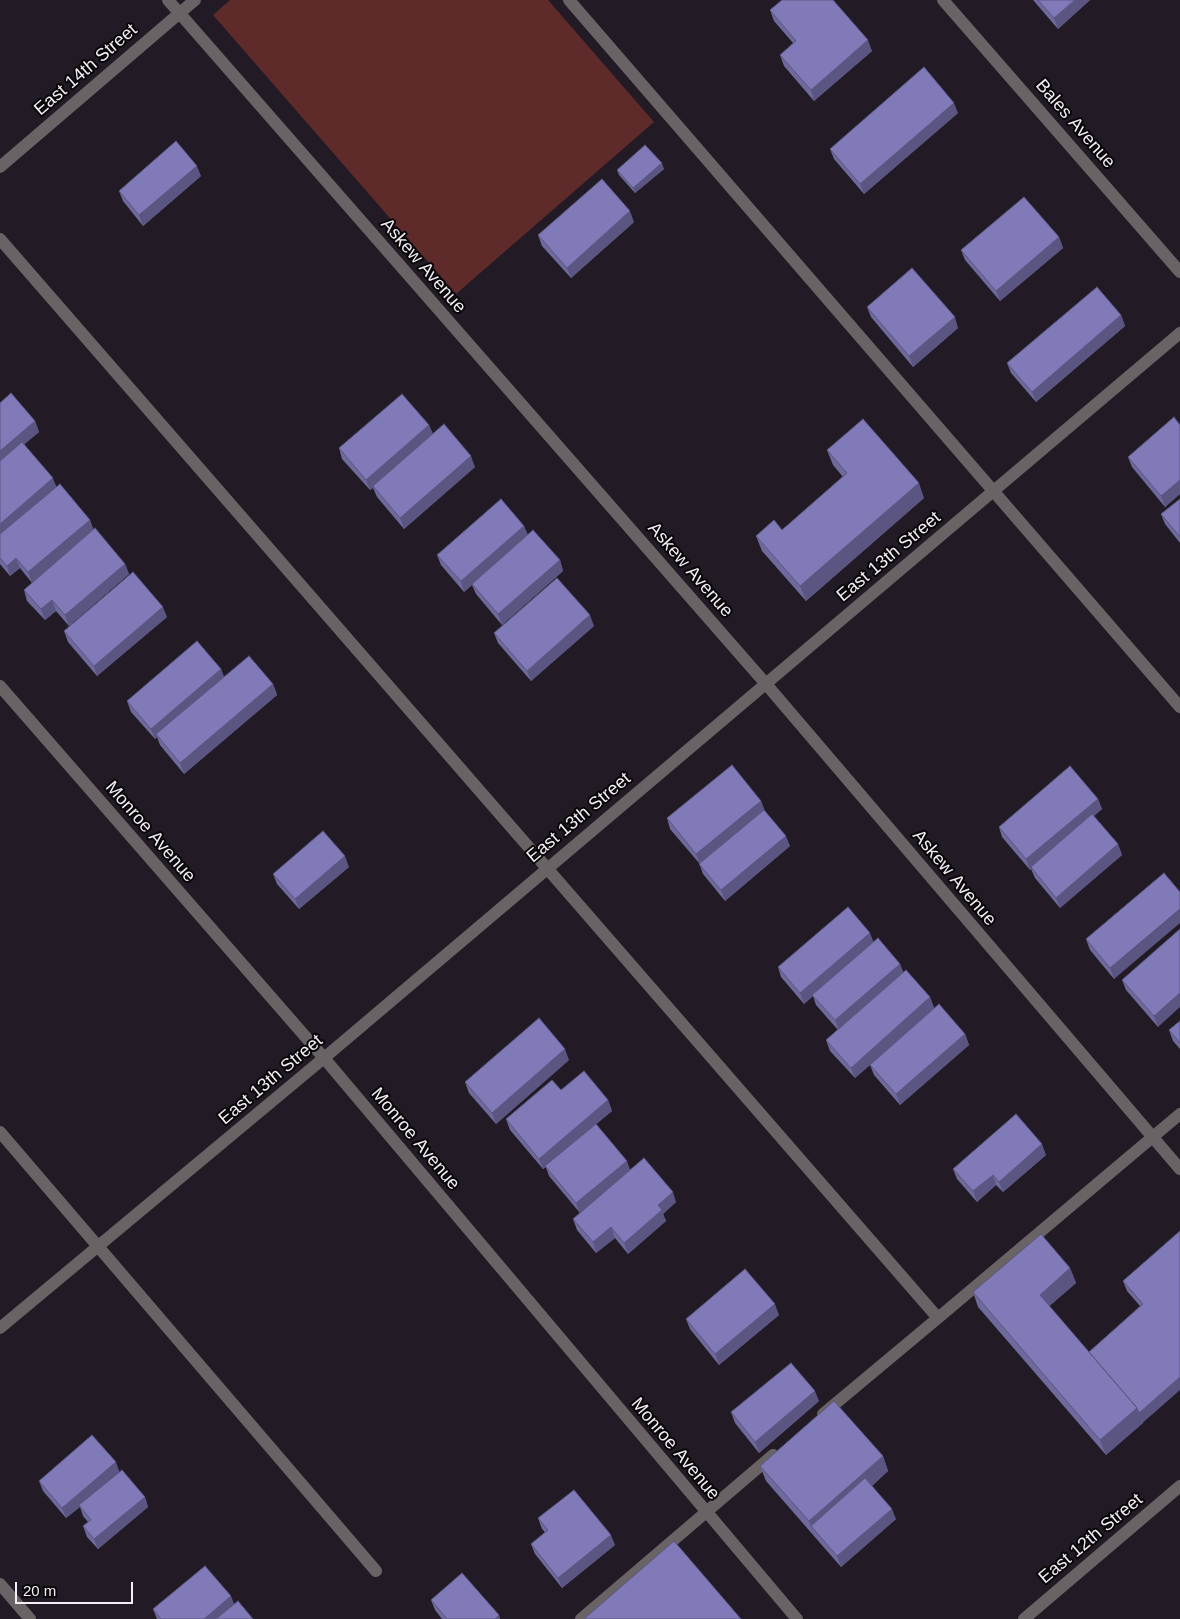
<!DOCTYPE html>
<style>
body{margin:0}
#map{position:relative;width:1180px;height:1619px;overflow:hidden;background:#221a24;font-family:Arial,sans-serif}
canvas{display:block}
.scale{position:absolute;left:15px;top:1582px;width:118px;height:22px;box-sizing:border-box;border:2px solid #f4eff5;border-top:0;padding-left:6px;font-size:15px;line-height:18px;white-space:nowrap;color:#f4eff5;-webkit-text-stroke:4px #09070a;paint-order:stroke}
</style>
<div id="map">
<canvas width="1180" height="1619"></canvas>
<div class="scale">20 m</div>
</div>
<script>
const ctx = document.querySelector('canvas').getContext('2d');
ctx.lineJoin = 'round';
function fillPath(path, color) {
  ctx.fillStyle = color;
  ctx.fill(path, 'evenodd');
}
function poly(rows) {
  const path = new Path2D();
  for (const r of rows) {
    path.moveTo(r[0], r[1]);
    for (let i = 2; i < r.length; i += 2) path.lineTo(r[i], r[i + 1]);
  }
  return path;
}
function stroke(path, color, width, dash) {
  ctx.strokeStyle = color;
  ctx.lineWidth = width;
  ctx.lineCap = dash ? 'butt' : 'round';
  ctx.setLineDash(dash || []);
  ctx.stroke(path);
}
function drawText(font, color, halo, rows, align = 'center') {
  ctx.font = font + ' Arial,sans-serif';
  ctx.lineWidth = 4;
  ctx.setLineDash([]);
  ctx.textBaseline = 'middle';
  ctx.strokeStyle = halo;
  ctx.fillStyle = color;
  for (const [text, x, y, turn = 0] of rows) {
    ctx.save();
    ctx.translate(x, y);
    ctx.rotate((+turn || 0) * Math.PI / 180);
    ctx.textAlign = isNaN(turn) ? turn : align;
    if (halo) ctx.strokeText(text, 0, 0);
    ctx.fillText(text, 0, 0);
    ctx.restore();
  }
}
const green = poly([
 [230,0,548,0,654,122,456,294,213,15]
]);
const service = poly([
 [569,0,1180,707],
 [0,239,938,1318,823,1414],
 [0,1132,376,1571],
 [938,1318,1180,1114],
 [581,1619,773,1455]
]);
const minor = poly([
 [168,0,766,684,1180,1169],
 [943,0,1180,272],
 [0,167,195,0],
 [0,686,324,1058,797,1619],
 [0,1328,324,1058,1180,333],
 [0,1584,30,1619]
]);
const tertiary = poly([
 [1024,1619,1180,1486]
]);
const wall = poly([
 [1033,0,1090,0,1058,29],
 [770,10,872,51,814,101,784,66,780,55,793,43,774,21],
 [958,113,864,194,834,159,830,149],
 [664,169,635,193,619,175,617,170],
 [201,176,143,226,123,201,119,191],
 [634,222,571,278,542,246,538,235],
 [1059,237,1063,248,1000,301,965,260,961,250],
 [867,307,958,328,913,367,871,317],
 [1121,315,1125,326,1036,402,1011,373,1007,363],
 [0,403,35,421,39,432,24,444,57,487,90,520,93,529,125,564,129,574,69,626,56,611,45,620,27,601,24,590,32,583,20,568,10,576,0,564],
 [429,425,433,434,475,467,404,529,377,497,373,488,370,490,342,459,339,448],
 [1180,425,1180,494,1165,507,1132,467,1128,457],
 [827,450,924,498,806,601,762,551,756,536,782,530,843,477,833,465],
 [1180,499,1180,543,1165,524,1161,514],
 [524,526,528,535,560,560,563,571,502,625,476,594,472,585,464,592,441,565,437,555],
 [167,617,97,676,68,642,64,631],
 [594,626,531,681,498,643,494,633],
 [221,669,224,677,273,684,277,695,184,774,160,745,157,737,155,739,131,712,127,701],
 [1098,799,1102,809,1094,816,1118,844,1122,855,1060,908,1035,878,1031,869,1030,870,1002,837,999,827],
 [761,801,764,810,790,846,725,901,703,874,699,863,670,829,667,818],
 [349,867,299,909,277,884,273,874],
 [1164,873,1114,979,1090,950,1086,939],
 [1180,929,1158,1027,1126,990,1122,980],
 [873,942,900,964,903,972,930,997,934,1008,965,1034,969,1045,900,1105,874,1075,870,1065,855,1078,830,1051,826,1040,838,1030,816,1005,813,996,804,1004,781,977,778,967],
 [1180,1021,1180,1049,1173,1041,1169,1030],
 [569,1060,496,1124,469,1093,465,1082],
 [561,1090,608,1100,612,1111,596,1124,630,1170,676,1202,663,1214,666,1221,628,1254,615,1238,596,1253,577,1230,573,1219,580,1213,549,1176,546,1167,543,1169,510,1130,506,1119],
 [1046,1155,1003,1192,996,1185,977,1202,957,1179,953,1169],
 [1180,1231,1143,1423,1106,1455,978,1307,973,1292,1070,1268,1076,1283,1049,1306,1089,1352,1140,1306,1127,1291,1123,1281],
 [779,1315,719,1365,690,1329,686,1319],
 [819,1401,759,1453,735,1423,731,1412],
 [883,1456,888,1471,872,1486,896,1519,841,1567,766,1481,760,1466],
 [119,1472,145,1497,148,1507,98,1549,87,1537,83,1526,88,1522,83,1516,80,1507,66,1518,43,1491,39,1481],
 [538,1518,615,1545,562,1588,535,1554,531,1544,545,1532,542,1529],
 [431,1600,499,1615,500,1619,442,1619,435,1610],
 [234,1604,253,1619,157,1619,153,1609]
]);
const shadedWall = poly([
 [1075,0,1090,0,1058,29,1054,18],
 [868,40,872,51,814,101,811,90],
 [954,103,958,113,864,194,860,184],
 [662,163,664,169,635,193,633,188],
 [197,166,201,176,143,226,139,215],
 [630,211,634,222,571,278,567,268],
 [1059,237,1063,248,1000,301,996,291],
 [1121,315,1125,326,1036,402,1032,392],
 [955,317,958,328,913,367,909,356],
 [35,421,39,432,0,465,0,451],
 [429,425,433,436,370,490,366,480],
 [471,456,475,467,404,529,400,518],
 [53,478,57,489,0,538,0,524],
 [1180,480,1180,494,1165,507,1161,496],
 [919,483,924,498,806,601,800,586],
 [90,520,94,531,32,583,28,572],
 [524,526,528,536,464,592,461,581],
 [16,558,20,568,10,576,7,566],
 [560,560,563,571,502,625,498,614],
 [125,564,129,574,69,626,65,615],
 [52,600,56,611,45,620,41,609],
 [163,607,167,617,97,676,94,666],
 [590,615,594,626,531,681,527,671],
 [221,669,225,680,156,734,157,737,155,739,151,729],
 [273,684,277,695,184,774,180,763],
 [1098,799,1102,809,1030,870,1026,859],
 [761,801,765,811,700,864,696,854],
 [786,836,790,846,725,901,721,890],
 [1118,844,1122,855,1060,908,1056,898],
 [345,856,349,867,299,909,295,899],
 [1180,909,1180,923,1114,979,1110,968],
 [870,933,874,943,804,1004,800,993],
 [900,964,904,974,839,1031,835,1020],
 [1180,993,1180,1007,1158,1027,1154,1016],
 [930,997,934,1008,855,1078,851,1068],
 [965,1034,969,1045,900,1105,896,1094],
 [565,1049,569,1060,496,1124,492,1113],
 [608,1100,612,1111,543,1169,539,1159],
 [1042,1144,1046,1155,1003,1192,999,1182],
 [627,1161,631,1172,580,1214,576,1203],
 [993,1175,996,1185,977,1202,973,1191],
 [673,1192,676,1202,663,1214,666,1221,628,1254,624,1243,658,1205],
 [611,1227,615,1238,596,1253,593,1242],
 [1070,1268,1076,1283,1045,1310,1040,1295],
 [775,1304,779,1315,719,1365,715,1354],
 [1180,1377,1180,1390,1106,1455,1100,1440,1137,1408],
 [815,1391,819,1401,759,1453,755,1442],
 [883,1456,888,1471,818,1534,811,1526,815,1537,809,1521],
 [116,1462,120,1473,66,1518,62,1508],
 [145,1497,148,1507,98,1549,94,1539],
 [892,1509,896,1519,841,1567,837,1556],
 [611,1535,615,1545,562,1588,558,1578],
 [231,1596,235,1606,220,1619,204,1619],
 [499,1615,500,1619,495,1619]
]);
const building = poly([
 [782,0,833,0,868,40,811,90,780,55,796,41,770,10,782,0],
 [1038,0,1075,0,1054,18,1038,0],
 [924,67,954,103,860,184,830,149,924,67],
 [176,141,197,166,139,215,119,191,176,141],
 [645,145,662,163,633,188,617,170,645,145],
 [602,179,630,211,567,268,538,235,602,179],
 [1024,197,1059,237,996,291,961,250,1024,197],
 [912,268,955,317,909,356,867,307,912,268],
 [1097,287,1121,315,1032,392,1007,363,1097,287],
 [11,393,35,421,0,451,0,403,11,393],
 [402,394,429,425,366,480,339,448,402,394],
 [1174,417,1180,425,1180,480,1161,496,1128,457,1174,417],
 [863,419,919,483,800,586,756,536,774,520,782,530,847,473,827,450,863,419],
 [444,424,471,456,400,518,373,486,444,424],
 [22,442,53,478,0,524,0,461,22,442],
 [60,484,90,520,28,572,16,558,7,566,0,558,0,534,60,484],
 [501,499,524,526,461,581,437,555,501,499],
 [1180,499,1180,537,1161,514,1180,499],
 [95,528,125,564,65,615,52,600,41,609,24,590,95,528],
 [533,530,560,560,498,614,472,584,533,530],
 [133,572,163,607,94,666,64,631,133,572],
 [557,578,590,615,527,671,494,633,557,578],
 [197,641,221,669,151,729,127,701,197,641],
 [249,656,273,684,180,763,156,734,249,656],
 [732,765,761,801,696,854,667,818,732,765],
 [1070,766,1098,799,1026,859,999,827,1070,766],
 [764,810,786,836,721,890,699,864,764,810],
 [1092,814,1118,844,1056,898,1031,867,1092,814],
 [323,831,345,856,295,899,273,874,323,831],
 [1164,873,1180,892,1180,909,1110,968,1086,939,1164,873],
 [848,907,870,933,800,993,778,967,848,907],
 [1180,929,1180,993,1154,1016,1122,980,1180,929],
 [878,938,900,964,835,1020,812,995,878,938],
 [906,970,930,997,851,1068,826,1040,906,970],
 [939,1004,965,1034,896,1094,870,1065,939,1004],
 [539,1018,565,1049,492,1113,465,1082,539,1018],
 [1180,1021,1180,1043,1169,1030,1180,1021],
 [584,1071,608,1100,539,1159,506,1119,552,1080,561,1090,584,1071],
 [1016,1114,1042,1144,999,1182,993,1175,973,1191,953,1169,1016,1114],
 [596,1124,627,1161,576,1203,545,1166,596,1124],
 [644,1158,673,1192,658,1205,662,1210,624,1243,611,1227,593,1242,573,1219,644,1158],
 [1180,1231,1180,1377,1139,1413,1137,1408,1089,1352,1143,1304,1123,1281,1180,1231],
 [1041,1234,1070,1268,1040,1295,1137,1408,1100,1440,973,1292,1041,1234],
 [745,1269,775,1304,715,1354,686,1319,745,1269],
 [791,1363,815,1391,755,1442,731,1412,791,1363],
 [834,1401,883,1456,809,1521,760,1466,834,1401],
 [92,1435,116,1462,62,1508,39,1481,92,1435],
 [122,1470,145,1497,94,1539,83,1526,91,1520,79,1505,122,1470],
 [865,1478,892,1509,837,1556,811,1526,865,1478],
 [574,1490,611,1535,558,1578,531,1544,548,1530,538,1518,574,1490],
 [674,1541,741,1619,584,1619,674,1541],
 [205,1566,231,1596,204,1619,161,1619,153,1609,205,1566],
 [462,1573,499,1615,495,1619,447,1619,431,1600,462,1573],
 [238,1601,253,1619,216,1619,238,1601]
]);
const streetNames = [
 ["East 14th Street",86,70,-41],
 ["Bales Avenue",1075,124,49],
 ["Askew Avenue",423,266,49],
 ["East 13th Street",889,557,-40],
 ["Askew Avenue",690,570,49],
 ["East 13th Street",579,818,-40],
 ["Monroe Avenue",150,832,49],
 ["Askew Avenue",954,878,50],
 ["East 13th Street",271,1080,-40],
 ["Monroe Avenue",415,1139,50],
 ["Monroe Avenue",675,1449,50],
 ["East 12th Street",1091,1539,-40]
];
fillPath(green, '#5f2b2a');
stroke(service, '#6a6366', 12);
stroke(minor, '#6a6366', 12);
stroke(tertiary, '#6a6366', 12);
fillPath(wall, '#6e6a9e');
fillPath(shadedWall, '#5a5681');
fillPath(building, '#807bb8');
stroke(building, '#5a5681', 1);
drawText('18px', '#f4eff5', '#09070a', streetNames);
</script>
